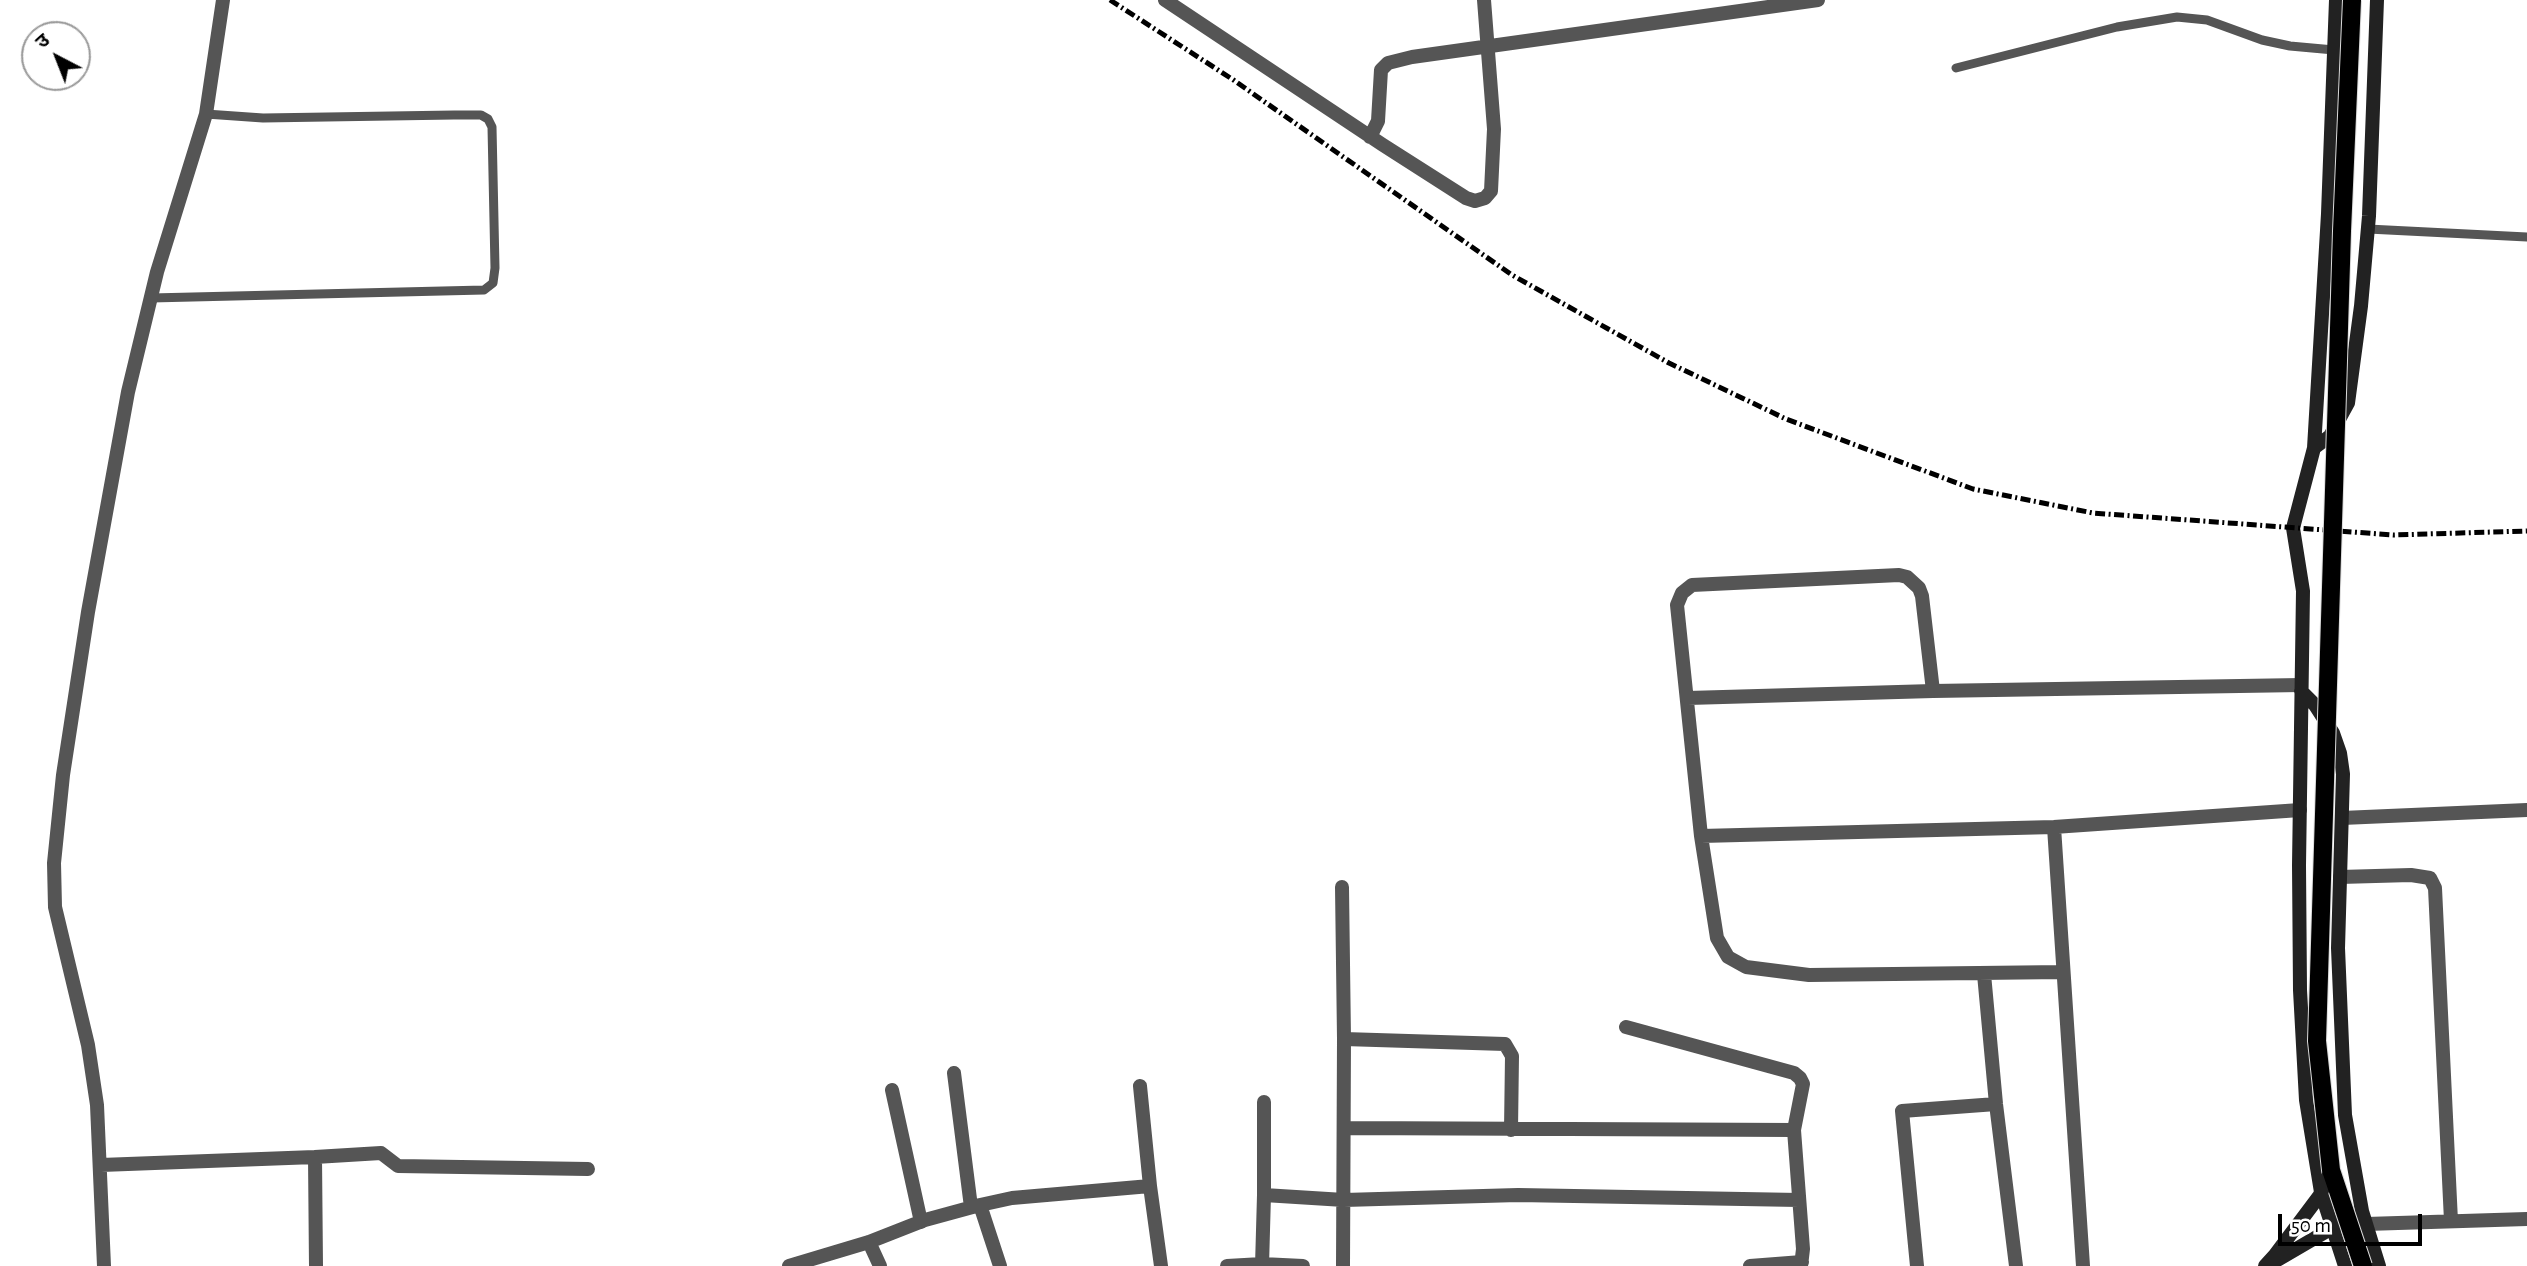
<!DOCTYPE html>
<meta charset="utf-8">
<style>
body{margin:0}
#map{position:relative;width:2527px;height:1266px;overflow:hidden;background:#fff;font-family:"Alegreya Sans","Noto Sans Devanagari",sans-serif}
canvas{display:block}
.north{position:absolute;left:21px;top:21px;width:70px;height:70px;box-sizing:border-box;background:#fff;border:2px solid #999;border-radius:50%;rotate:318deg;font-size:19px;font-weight:700;line-height:28px;text-align:center;color:#000}
.north::after{content:'';display:block;margin:auto;width:24px;height:32px;background:#000;clip-path:polygon(50% 0,100% 100%,50% 72%,0 100%)}
.scale{position:absolute;left:2278px;top:1214px;width:144px;height:32px;box-sizing:border-box;border:4px solid #000;border-top:0;padding-left:9px;font-size:21px;line-height:24px;white-space:nowrap;color:#000;-webkit-text-stroke:5px #fff;paint-order:stroke}
</style>
<div id="map">
<canvas width="2527" height="1266"></canvas>
<div class="north">उ</div>
<div class="scale">50 m</div>
</div>
<script>
const ctx = document.querySelector('canvas').getContext('2d');
ctx.lineJoin = 'round';
function poly(rows) {
  const path = new Path2D();
  for (const r of rows) {
    path.moveTo(r[0], r[1]);
    for (let i = 2; i < r.length; i += 2) path.lineTo(r[i], r[i + 1]);
  }
  return path;
}
function stroke(path, color, width, dash) {
  ctx.strokeStyle = color;
  ctx.lineWidth = width;
  ctx.lineCap = dash ? 'butt' : 'round';
  ctx.setLineDash(dash || []);
  ctx.stroke(path);
}
const lane = poly([
 [1956,68,2117,27,2177,17,2207,20,2262,40,2290,46,2334,50],
 [2368,229,2527,237],
 [151,298,484,290,493,283,495,268,492,127,488,119,481,115,454,115,263,118,206,114]
]);
const street = poly([
 [1165,0,1383,145,1466,198,1475,201,1485,198,1491,191,1494,129,1484,0],
 [1370,137,1378,121,1381,70,1388,63,1412,57,1818,0],
 [1933,691,1922,596,1919,588,1907,577,1899,575,1692,585,1682,593,1677,605,1701,836,1717,938,1728,957,1746,967,1809,975,2063,972],
 [1688,698,1933,691,2301,685],
 [2342,818,2527,810],
 [2054,827,2083,1266],
 [1701,836,2054,827,2300,810],
 [2340,877,2411,875,2430,878,2435,888,2451,1221],
 [1342,887,1344,1039,1343,1266],
 [1984,974,1996,1104,2016,1266],
 [1626,1027,1794,1073,1800,1078,1803,1084,1794,1130,1803,1249,1801,1266],
 [1344,1039,1505,1044,1512,1056,1511,1130],
 [954,1073,971,1207],
 [1140,1086,1150,1186,1161,1266],
 [892,1090,921,1222],
 [1264,1102,1264,1195,1344,1200,1518,1195,1799,1200],
 [1344,1128,1794,1130],
 [315,1157,381,1153,398,1166,588,1169],
 [101,1165,315,1157,316,1266],
 [980,1205,1012,1198,1150,1186],
 [2366,1224,2527,1219],
 [869,1242,880,1266],
 [104,1266,97,1105,88,1045,55,907,54,863,63,775,88,612,128,392,157,272,206,114,223,0],
 [789,1266,869,1242,925,1220,980,1205,1000,1266],
 [1227,1266,1262,1264,1303,1266],
 [1262,1266,1264,1195],
 [1750,1266,1802,1262],
 [1917,1266,1902,1111,1996,1104]
]);
const secondary = poly([
 [2336,0,2328,214,2314,448,2293,528,2303,591,2299,865,2300,990,2306,1100,2321,1192,2345,1266],
 [2314,448,2330,436,2348,403,2361,306,2369,216,2377,0],
 [2301,691,2315,705,2333,733,2340,753,2343,774,2338,948,2345,1115,2362,1211,2379,1266],
 [2267,1266,2339,1224]
]);
const rail = poly([
 [1110,0,1232,79,1512,275,1669,363,1786,419,1973,489,2093,513,2393,535,2527,531]
]);
const secondaryBridge = poly([
 [2265,1266,2275,1255,2320,1195,2331,1170]
]);
const primaryBridge = poly([
 [2352,0,2342,231,2317,1041,2331,1170,2363,1266]
]);
stroke(lane, '#555', 9);
stroke(street, '#555', 14);
stroke(secondary, '#222', 14);
stroke(rail, '#000', 5, [10, 3.5, 2, 3.5]);
stroke(primaryBridge, '#dbdbdb', 20, []);
stroke(secondaryBridge, '#222', 14);
stroke(primaryBridge, '#000', 18);
</script>
